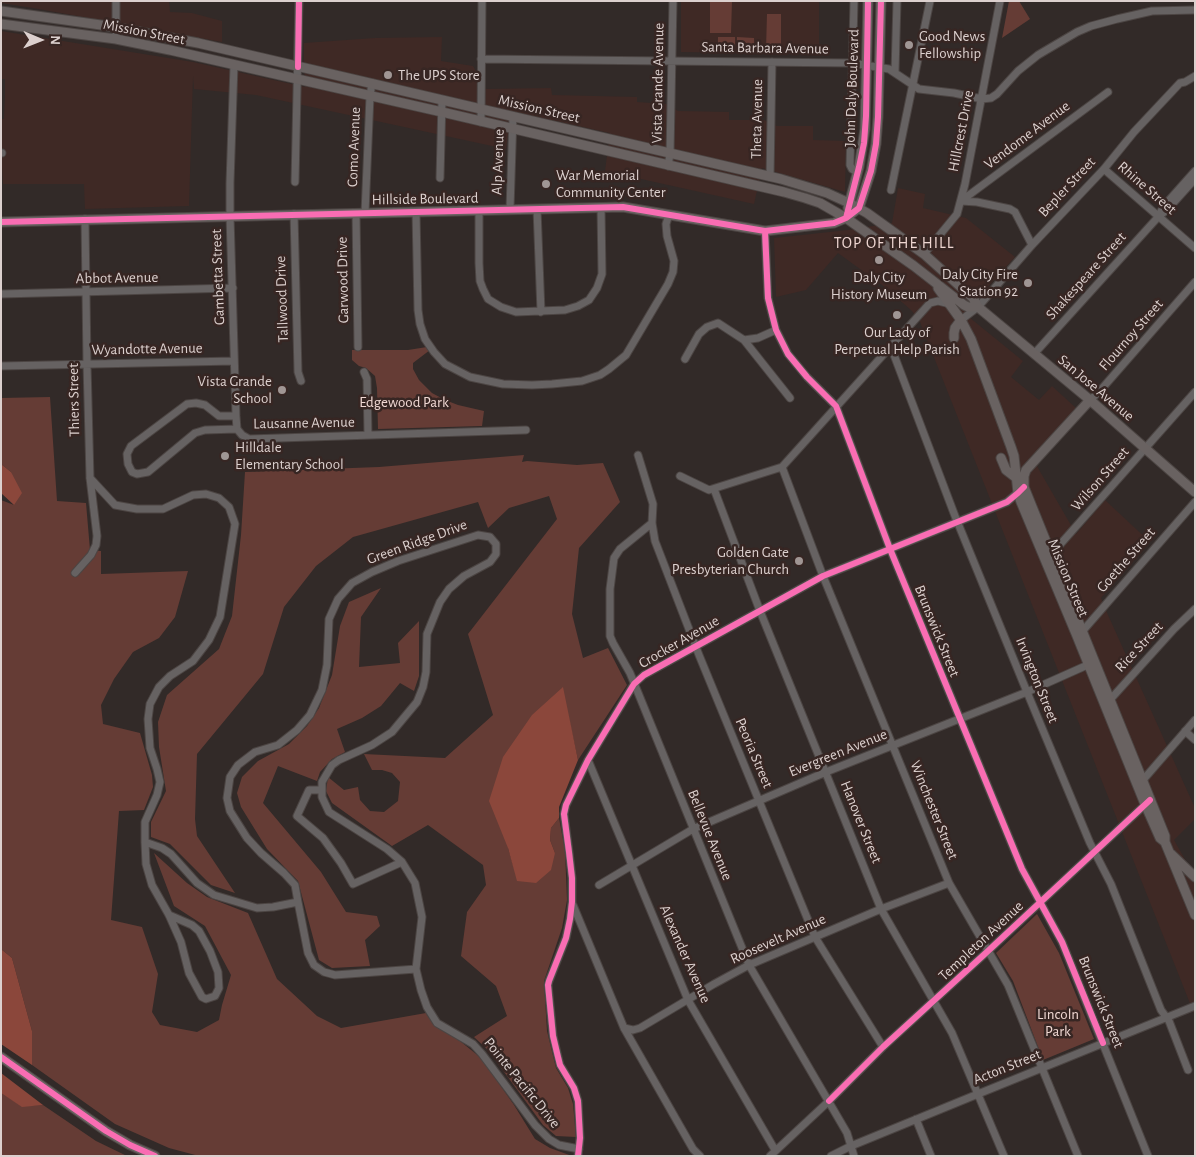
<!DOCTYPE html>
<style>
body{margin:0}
#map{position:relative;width:1196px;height:1157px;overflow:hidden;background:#322a28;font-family:"Alegreya Sans",sans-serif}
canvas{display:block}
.frame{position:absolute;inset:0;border:2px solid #dcd0ce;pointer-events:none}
.north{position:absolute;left:15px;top:15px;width:50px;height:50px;-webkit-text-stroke:4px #372623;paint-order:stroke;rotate:91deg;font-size:14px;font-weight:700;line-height:20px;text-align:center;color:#dcd0ce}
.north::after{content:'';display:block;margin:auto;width:18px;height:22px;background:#dcd0ce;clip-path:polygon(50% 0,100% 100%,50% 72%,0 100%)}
</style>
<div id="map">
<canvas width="1196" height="1157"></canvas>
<div class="frame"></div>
<div class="north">N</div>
</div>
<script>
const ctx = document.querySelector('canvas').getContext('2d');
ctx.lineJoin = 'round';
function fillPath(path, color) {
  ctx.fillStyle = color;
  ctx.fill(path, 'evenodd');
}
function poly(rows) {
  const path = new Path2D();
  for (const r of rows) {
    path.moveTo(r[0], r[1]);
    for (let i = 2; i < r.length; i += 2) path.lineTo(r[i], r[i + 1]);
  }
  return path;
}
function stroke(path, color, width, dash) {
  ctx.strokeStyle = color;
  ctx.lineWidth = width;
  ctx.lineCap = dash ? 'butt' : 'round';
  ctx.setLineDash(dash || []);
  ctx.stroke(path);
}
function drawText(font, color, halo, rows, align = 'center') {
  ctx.font = font + ' "Alegreya Sans",sans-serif';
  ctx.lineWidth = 5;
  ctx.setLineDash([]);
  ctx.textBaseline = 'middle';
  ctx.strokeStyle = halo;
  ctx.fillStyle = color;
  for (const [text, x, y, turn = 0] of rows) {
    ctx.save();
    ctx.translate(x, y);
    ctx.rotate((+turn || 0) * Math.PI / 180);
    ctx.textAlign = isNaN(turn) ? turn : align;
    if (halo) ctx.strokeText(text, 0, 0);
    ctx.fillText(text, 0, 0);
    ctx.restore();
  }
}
const built = poly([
 [1,1,169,1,170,12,192,13,222,21,222,42,33,8,1,3],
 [681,1,819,1,819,54,681,52],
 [1,31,193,62,305,87,304,60,304,43,375,38,442,37,441,61,473,66,486,89,551,88,552,95,637,97,637,102,666,104,678,111,729,112,729,120,764,120,777,126,813,126,813,140,846,141,845,192,762,168,754,204,605,171,610,133,511,111,506,149,256,95,194,89,193,76,189,206,85,209,84,184,3,184,1,151,1,119,4,119,5,95,5,79,1,79],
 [898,188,925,194,923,208,966,218,1015,257,964,313,1023,361,1011,377,1039,400,1052,386,1076,408,1034,457,1038,468,1076,534,1105,500,1150,542,1101,598,1108,615,1195,808,1195,819,1174,840,1195,877,1195,1016,920,322,912,311,886,288,838,253,806,290,776,297,774,238,848,230,892,223]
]);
const green = poly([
 [710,1,732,1,731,33,710,33],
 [1009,1,1019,1,1030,19,1002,38],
 [767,14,781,14,781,50,766,50],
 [718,37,735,37,735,49,718,48],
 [737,37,754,38,754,49,737,49],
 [427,347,430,350,413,363,413,369,419,380,432,393,445,400,458,405,484,411,482,426,378,429,377,388,375,376,366,368,359,366,352,360,352,350,408,350],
 [50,397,57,501,86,503,90,550,101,551,101,574,188,571,175,617,159,638,133,652,114,679,101,705,103,724,140,733,152,775,153,787,144,810,119,811,111,920,142,927,158,974,152,1012,160,1025,197,1032,219,1020,222,1005,231,975,205,926,174,906,154,853,187,883,207,897,248,913,277,979,317,1016,341,1028,426,1013,434,1025,460,1041,481,1058,514,1105,535,1139,550,1148,572,1156,199,1156,169,1148,115,1124,32,1065,32,1031,12,958,1,949,1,500,14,505,11,472,1,464,1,398],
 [524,455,522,462,527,461,577,465,603,463,620,502,579,548,572,614,583,658,608,648,627,685,578,760,562,688,508,848,518,881,555,853,550,840,551,828,559,818,565,850,567,900,562,928,544,981,547,1031,556,1068,568,1088,573,1104,576,1137,556,1136,543,1125,488,1050,474,1037,507,1016,496,986,461,956,467,912,486,885,483,865,428,825,392,846,332,803,326,791,328,777,344,790,358,787,360,800,370,811,384,812,398,801,400,782,392,773,382,770,372,770,364,754,445,758,493,715,468,634,557,519,549,496,509,508,488,528,478,502,353,537,316,566,284,607,263,674,197,754,195,819,197,836,235,893,211,885,170,844,151,837,151,822,166,791,159,747,158,722,167,695,219,649,232,616,241,535,245,472,379,467],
 [381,588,361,617,359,667,400,663,398,643,419,621,419,676,414,691,400,683,381,706,362,718,337,729,345,752,332,759,320,772,317,781,278,766,263,803,321,872,346,912,377,916,380,926,365,940,370,966,332,968,319,960,298,881,267,849,241,807,237,793,242,777,258,761,289,744,307,726,319,708,332,675,340,626,349,602],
 [1037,914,1059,953,1094,1039,1043,1060,1013,981,996,953],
 [1,1093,22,1106,43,1105,96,1141,127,1156,1,1156]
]);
const forest = poly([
 [1,464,11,472,22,493,14,505,1,493],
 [563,687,578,760,559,807,559,818,551,828,550,840,555,853,551,870,536,883,517,881,508,848,489,801,503,757,532,715],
 [1,949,12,958,32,1031,32,1065,1,1044],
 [1,1073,43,1105,22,1107,1,1093]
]);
const minor = poly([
 [854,1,850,165,852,169,858,172],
 [116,39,116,1],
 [481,59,852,63,889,69,919,89,954,93,982,99,991,98,997,94,1018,71,1038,55,1077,32,1091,26,1117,19,1152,11,1195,10],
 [234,65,230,183,230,216,236,416,237,429,242,435,249,439,526,430],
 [895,72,897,1],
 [481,122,482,1],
 [1,153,2,153],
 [668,166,670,154,673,1],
 [1104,169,1195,248],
 [770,177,772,62],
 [440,178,442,100],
 [295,182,299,1],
 [891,190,930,1],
 [961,201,1108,92],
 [961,201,977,202,1010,209,1015,212,1032,245],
 [510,209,513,116],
 [537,209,541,312],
 [479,210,479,263,480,281,483,289,488,299,501,307,516,312,565,310,578,306,589,300,597,288,602,274,601,207],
 [416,212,418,310,420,324,425,339,434,352,445,364,470,377,503,384,532,385,552,384,582,381,600,375,609,369,626,355,668,284,673,272,674,261,667,236,666,224,669,215],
 [356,213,358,347],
 [365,213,370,96,372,83],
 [294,214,298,372,301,381],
 [1159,216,1163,207,1195,171],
 [765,231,768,298,776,330,788,354,807,377,836,406,890,549,1022,869,1062,942,1148,1156],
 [924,254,957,214,965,184,1000,1],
 [1,294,233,288],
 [961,320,978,307,1032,245,1104,169,1134,132,1180,83,1185,82,1195,76],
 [744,340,790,398],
 [891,347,955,516,1027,692,1090,843,1111,884,1161,1010,1169,1021,1188,1070],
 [1034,354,1159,216,1167,210,1195,179],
 [685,359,699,334,707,327,718,323,744,340,758,338,776,330],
 [1,366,234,361],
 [364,372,367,379,368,435],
 [1090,400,1099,392,1195,282],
 [236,416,219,416,205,405,196,403,187,404,131,446,127,454,128,464,132,472,137,474,148,472,195,433,205,430,237,429],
 [638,455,653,504,652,523,655,541,699,655,815,937,883,1047],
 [782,467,823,576,949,883,1008,985,1078,1156],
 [680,476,709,490,782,467,930,303,938,301,950,304],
 [90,478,115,505,137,509,163,509,193,495,206,494,219,498,229,507,235,524,220,617,209,640,193,661,170,676,159,687,150,704,148,719,150,748,157,769,160,782,157,795,145,822,145,842,146,864,152,885,169,915,181,942,189,973,202,997,206,999,215,996,219,988,218,972,210,951,199,931,192,925,169,915],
 [714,489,760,611,881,909,952,1033,1004,1156],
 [652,523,620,549,614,558,610,589,610,636,613,643,630,673,749,965,847,1133,854,1156],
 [1049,557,1195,392],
 [75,573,91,555,96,545,97,536,90,478,87,364,85,219],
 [1080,634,1195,502],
 [1108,702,1174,629,1195,609],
 [1185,731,1195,740],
 [588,760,688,1000,775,1150],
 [1143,780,1195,720],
 [322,790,309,790,297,816,323,838,341,863,353,884,402,862],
 [145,842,162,848,171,854,197,883,214,895,257,908,273,907,298,902,308,953,314,965,324,972,335,975,416,969],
 [599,885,693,829,826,772,1027,692,1092,663],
 [298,902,295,885,284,873,261,853,247,838,230,811,227,798,230,777,238,765,255,752,278,745,297,730,310,715,322,690,327,665,329,619,338,599,352,583,372,572,398,561,478,535,490,537,496,544,496,554,490,562,464,576,449,589,440,602,427,634,426,672,423,687,417,702,392,732,372,745,339,760,332,765,322,782,322,797,329,812,387,849,402,862,415,883,422,917,416,969,421,990,427,1007,437,1023,473,1044,482,1054,535,1125,549,1139,559,1145,579,1149],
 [573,905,624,1028,693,1149,700,1156],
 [624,1028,633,1030,640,1028,714,984,749,965,881,909,949,883],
 [916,1119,931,1156],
 [578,1156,580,1138,578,1101,574,1088,560,1065,558,1057,553,1036,548,985,549,981,566,938,570,919,572,902,572,878,569,852,564,814,566,805,588,760,634,684,644,675,823,576,1007,502,1021,490],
 [770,1156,829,1101,883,1047,988,951,1148,802],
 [831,1156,851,1146,978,1094,1195,1006]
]);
const major = poly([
 [1,11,108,26,198,43,781,179,827,193,849,203,867,213,924,254,973,298,978,307,1090,400,1195,492],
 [1,24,116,39,170,50,442,112,784,192,805,198,820,203,846,218,914,266,964,305,968,307,978,307],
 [848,208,859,167,865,129,868,1],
 [1,222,623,207,765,231,834,223,846,218,859,208,871,171,876,144,878,117,881,1],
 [938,288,961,320,971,339,1011,447,1014,456,1018,493,1021,502,1077,636,1145,804,1160,838,1165,842],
 [954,338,954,333,955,328,961,320],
 [1090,400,1026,470,1024,476,1024,487,1165,836,1165,842,1195,915],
 [1001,458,1006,470,1015,477],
 [1171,854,1195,877],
 [1,1057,106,1131,130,1145,155,1156]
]);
const cycleway = poly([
 [298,67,299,1],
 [846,218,859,167,864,143,866,116,868,1],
 [1,222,623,207,765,231,834,223,846,218,859,208,871,171,876,144,878,117,881,1],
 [765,231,768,298,776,330,788,354,807,377,836,406,890,549,1022,869,1062,942,1103,1043],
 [1,1057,106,1131,130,1145,155,1156],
 [829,1101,883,1047,988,951,1150,800],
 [578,1156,580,1138,578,1101,574,1088,560,1065,558,1057,553,1036,548,985,549,981,566,938,570,919,572,902,572,878,569,852,564,814,566,805,588,760,634,684,644,675,823,576,1007,502,1018,493,1024,487]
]);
const markers = [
 [909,45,5,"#a09694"],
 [388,75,5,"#a09694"],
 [546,184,5,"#a09694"],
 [879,260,5,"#a09694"],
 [1028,283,5,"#a09694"],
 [897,315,5,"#a09694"],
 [282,390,5,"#a09694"],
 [225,456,5,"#a09694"],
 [799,561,5,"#a09694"]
];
const streetNames = [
 ["Mission Street",144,32,11],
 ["Santa Barbara Avenue",765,48,1],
 ["Vista Grande Avenue",658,83,-89],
 ["John Daly Boulevard",852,88,-88],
 ["Mission Street",539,109,13],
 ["Theta Avenue",757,119,-89],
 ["Hillcrest Drive",961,131,-79],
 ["Vendome Avenue",1027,135,-37],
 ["Como Avenue",354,147,-88],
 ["Alp Avenue",498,162,-88],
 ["Bepler Street",1067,187,-47],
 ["Rhine Street",1147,188,41],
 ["Hillside Boulevard",425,199,-1],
 ["Shakespeare Street",1086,276,-48],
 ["Gambetta Street",218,277,-92],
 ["Abbot Avenue",117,278,-1],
 ["Garwood Drive",343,280,-91],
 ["Tallwood Drive",282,299,-92],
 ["Flournoy Street",1131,335,-49],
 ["Wyandotte Avenue",147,349,-1],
 ["San Jose Avenue",1096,388,40],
 ["Thiers Street",74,400,-91],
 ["Lausanne Avenue",304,423,-1],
 ["Wilson Street",1100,479,-49],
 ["Green Ridge Drive",417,542,-20],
 ["Goethe Street",1126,560,-49],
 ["Mission Street",1068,578,67],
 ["Brunswick Street",937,631,68],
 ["Crocker Avenue",679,642,-30],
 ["Rice Street",1139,647,-47],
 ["Irvington Street",1037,680,68],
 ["Peoria Street",754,753,67],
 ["Evergreen Avenue",838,753,-22],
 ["Winchester Street",934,810,68],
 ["Hanover Street",861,822,68],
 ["Bellevue Avenue",710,835,68],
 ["Roosevelt Avenue",778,939,-24],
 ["Templeton Avenue",981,941,-43],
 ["Alexander Avenue",685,954,66],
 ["Brunswick Street",1101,1002,68],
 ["Acton Street",1007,1067,-22],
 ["Pointe Pacific Drive",522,1083,51]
];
const poiNames = [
 ["Good News",919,36],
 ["Fellowship",919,53],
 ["The UPS Store",398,75],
 ["War Memorial",556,175],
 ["Community Center",556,192],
 ["Daly City Fire",1018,274,"right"],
 ["Station 92",1018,291,"right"],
 ["Daly City",879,277,"center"],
 ["History Museum",879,294,"center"],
 ["Our Lady of",897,332,"center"],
 ["Perpetual Help Parish",897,349,"center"],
 ["Vista Grande",272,381,"right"],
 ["School",272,398,"right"],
 ["Hilldale",235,447],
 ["Elementary School",235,464],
 ["Golden Gate",789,552,"right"],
 ["Presbyterian Church",789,569,"right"]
];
const parkNames = [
 ["Edgewood Park",404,402],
 ["Lincoln",1058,1014],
 ["Park",1058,1031]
];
const neighbourhoodNames = [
 ["TOP OF THE HILL",894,243]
];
fillPath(built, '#3f2925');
fillPath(green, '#653c35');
fillPath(forest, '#8b473b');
stroke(minor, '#4c4543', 9);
stroke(major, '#4c4543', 11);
stroke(minor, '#666262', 7);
stroke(major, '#696261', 9);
stroke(cycleway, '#f96db3', 6);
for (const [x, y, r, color] of markers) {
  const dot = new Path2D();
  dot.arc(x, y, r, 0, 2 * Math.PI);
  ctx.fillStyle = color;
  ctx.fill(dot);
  stroke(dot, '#372623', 2);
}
drawText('15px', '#dcd0ce', '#372623', streetNames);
drawText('15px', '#dcd0ce', '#372623', poiNames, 'left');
drawText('15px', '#f0d8d3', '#372623', parkNames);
ctx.letterSpacing = '1px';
drawText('16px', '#eed6d1', '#372623', neighbourhoodNames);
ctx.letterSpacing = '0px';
</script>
